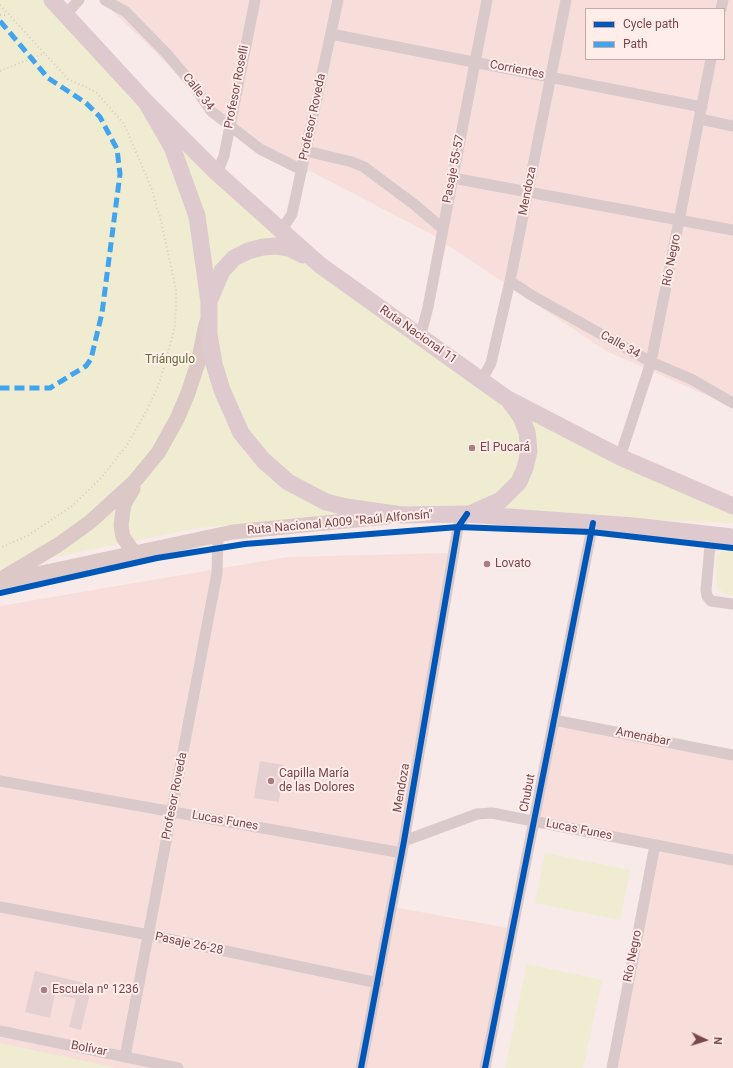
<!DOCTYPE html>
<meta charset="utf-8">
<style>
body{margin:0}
#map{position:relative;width:733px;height:1068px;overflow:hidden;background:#f8eae8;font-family:Roboto,sans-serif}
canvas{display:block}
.legend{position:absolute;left:585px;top:8px;width:140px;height:52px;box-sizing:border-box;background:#ffedea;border:1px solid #c9aaab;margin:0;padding:5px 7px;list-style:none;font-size:12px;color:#78464c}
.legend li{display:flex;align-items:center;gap:8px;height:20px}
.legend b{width:20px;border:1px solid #c9aaab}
.north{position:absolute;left:685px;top:1020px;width:40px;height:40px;-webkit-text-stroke:3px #ffedea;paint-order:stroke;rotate:94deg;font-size:11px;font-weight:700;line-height:16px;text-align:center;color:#78464c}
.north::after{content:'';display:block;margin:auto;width:14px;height:18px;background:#78464c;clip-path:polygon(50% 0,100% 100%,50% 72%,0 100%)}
</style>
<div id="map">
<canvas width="733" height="1068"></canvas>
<ul class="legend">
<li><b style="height:5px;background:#0057b8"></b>Cycle path</li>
<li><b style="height:5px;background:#42a4ed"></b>Path</li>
</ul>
<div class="north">N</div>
</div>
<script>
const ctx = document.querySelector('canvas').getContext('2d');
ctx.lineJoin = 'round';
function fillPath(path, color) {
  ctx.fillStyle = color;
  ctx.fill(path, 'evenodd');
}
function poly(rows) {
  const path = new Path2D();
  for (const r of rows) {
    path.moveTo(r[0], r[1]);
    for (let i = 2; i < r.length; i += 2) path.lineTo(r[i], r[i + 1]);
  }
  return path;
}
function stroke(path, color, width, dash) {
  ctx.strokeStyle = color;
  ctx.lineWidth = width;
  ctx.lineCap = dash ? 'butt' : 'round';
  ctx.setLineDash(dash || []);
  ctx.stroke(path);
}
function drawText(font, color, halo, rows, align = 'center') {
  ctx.font = font + ' Roboto,sans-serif';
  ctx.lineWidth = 4;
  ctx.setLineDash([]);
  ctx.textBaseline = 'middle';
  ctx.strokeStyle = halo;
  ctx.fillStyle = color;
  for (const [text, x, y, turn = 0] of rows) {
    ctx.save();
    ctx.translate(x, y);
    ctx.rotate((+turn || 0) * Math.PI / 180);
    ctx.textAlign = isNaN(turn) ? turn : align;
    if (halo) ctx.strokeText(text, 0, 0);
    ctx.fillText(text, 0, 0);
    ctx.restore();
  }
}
const residential = poly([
 [101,0,733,0,733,407,606,351,431,234,243,136],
 [586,9,724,9,724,59,586,59],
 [448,553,400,850,388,906,513,929,484,1068,0,1068,0,606,287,557],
 [558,726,733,759,733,1068,614,1068,655,847,539,825]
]);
const green = poly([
 [0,0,52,0,281,231,482,380,733,514,733,523,408,508,198,528,0,568],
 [724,549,733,550,733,596,725,594,717,587,716,557],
 [545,853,630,870,620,920,535,903],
 [527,964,602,980,583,1068,505,1068],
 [0,1043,117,1068,0,1068]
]);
const building = poly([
 [260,761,284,765,279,802,254,798],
 [35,971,92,985,81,1030,69,1027,76,999,55,994,50,1018,25,1012]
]);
const path = poly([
 [0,5,68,79,96,92,124,124,151,187,161,221,176,290,176,304,175,326,160,381,147,410,127,445,101,478,72,506,29,535,0,548],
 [0,15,8,15],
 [0,71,45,53]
]);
const minor = poly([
 [105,0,126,12,166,53,194,86,211,111,260,149,302,170],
 [721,9,723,0],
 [66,14,79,0],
 [331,34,702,107],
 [700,119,733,126],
 [306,151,352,162,364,167,415,205,443,229],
 [217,173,224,156,255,0],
 [453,178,733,230],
 [281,231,292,214,338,0],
 [510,281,531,295,651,362,691,379,733,403],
 [420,338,428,307,487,0],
 [482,380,491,363,510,281,566,0],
 [620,457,651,362,711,59],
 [711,534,706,590,707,596,711,601,733,604],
 [554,720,733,755],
 [0,781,402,853],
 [404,841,477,814,492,813,733,860],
 [0,907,149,935,378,983],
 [0,1031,178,1068],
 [125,1057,217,573,218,535],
 [361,1068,404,841,458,527,467,514],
 [485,1068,593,523],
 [612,1068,655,845]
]);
const major = poly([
 [133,489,124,504,121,525,123,537,134,553],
 [6,576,58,545,90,522,134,482,158,453,177,419,188,393,198,363,206,324],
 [0,582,233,532,387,517]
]);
const highway = poly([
 [52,0,146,102,217,173,320,265,506,398,620,457,733,506],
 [146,102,172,147,197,216,209,302,209,334,214,364,222,390,241,433,263,460,288,482,326,502,346,507,402,515,467,514,634,526,733,537],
 [210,299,222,271,234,258,248,251,263,247,277,246,289,248,303,255],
 [472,513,501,500,519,482,525,468,529,451,527,432,521,417,510,402]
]);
const quiet = poly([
 [0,21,48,78,86,103,100,117,117,149,120,174,102,313,91,359,86,366,50,388,0,388]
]);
const cycleway = poly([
 [0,593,157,558,245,544,458,527,591,532,733,548],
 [361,1068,404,841,458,527,467,514],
 [485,1068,593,523]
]);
const markers = [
 [472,448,4,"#a57f83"],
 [487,564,4,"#a57f83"],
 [271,781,4,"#a57f83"],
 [44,990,4,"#a57f83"]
];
const streetNames = [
 ["Corrientes",517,70,11],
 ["Profesor Roselli",237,87,-79],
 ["Calle 34",198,92,52],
 ["Profesor Roveda",313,117,-78],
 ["Pasaje 55-57",454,169,-79],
 ["Mendoza",528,191,-79],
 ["Río Negro",672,260,-79],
 ["Ruta Nacional 11",418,335,35],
 ["Calle 34",620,345,29],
 ["Ruta Nacional A009 \"Raúl Alfonsín\"",340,523,-5],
 ["Amenábar",643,737,11],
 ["Mendoza",402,788,-80],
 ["Chubut",528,793,-79],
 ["Profesor Roveda",175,796,-79],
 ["Lucas Funes",225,821,10],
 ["Lucas Funes",579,830,11],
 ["Pasaje 26-28",189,944,12],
 ["Río Negro",633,956,-79],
 ["Bolívar",89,1049,11]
];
const parkNames = [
 ["Triángulo",170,360]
];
const poiNames = [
 ["El Pucará",480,448],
 ["Lovato",495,564],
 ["Capilla María",279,774],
 ["de las Dolores",279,788],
 ["Escuela nº 1236",52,990]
];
fillPath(residential, '#f7dedb');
fillPath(green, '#efecd1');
fillPath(building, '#e4d0d1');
stroke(path, '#d9caca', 2, [1, 3]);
stroke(minor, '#d9c9ca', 11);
stroke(major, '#dbc8c7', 15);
stroke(highway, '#decace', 17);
stroke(quiet, '#42a4ed', 5, [10, 5]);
stroke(cycleway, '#0057b8', 6);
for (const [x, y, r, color] of markers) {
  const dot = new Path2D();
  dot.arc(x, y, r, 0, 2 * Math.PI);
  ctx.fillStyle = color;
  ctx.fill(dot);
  stroke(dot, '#ffedea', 1.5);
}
drawText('12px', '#78464c', '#ffedea', streetNames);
drawText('12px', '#657338', '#ffedea', parkNames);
drawText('12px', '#78464c', '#ffedea', poiNames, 'left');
</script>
